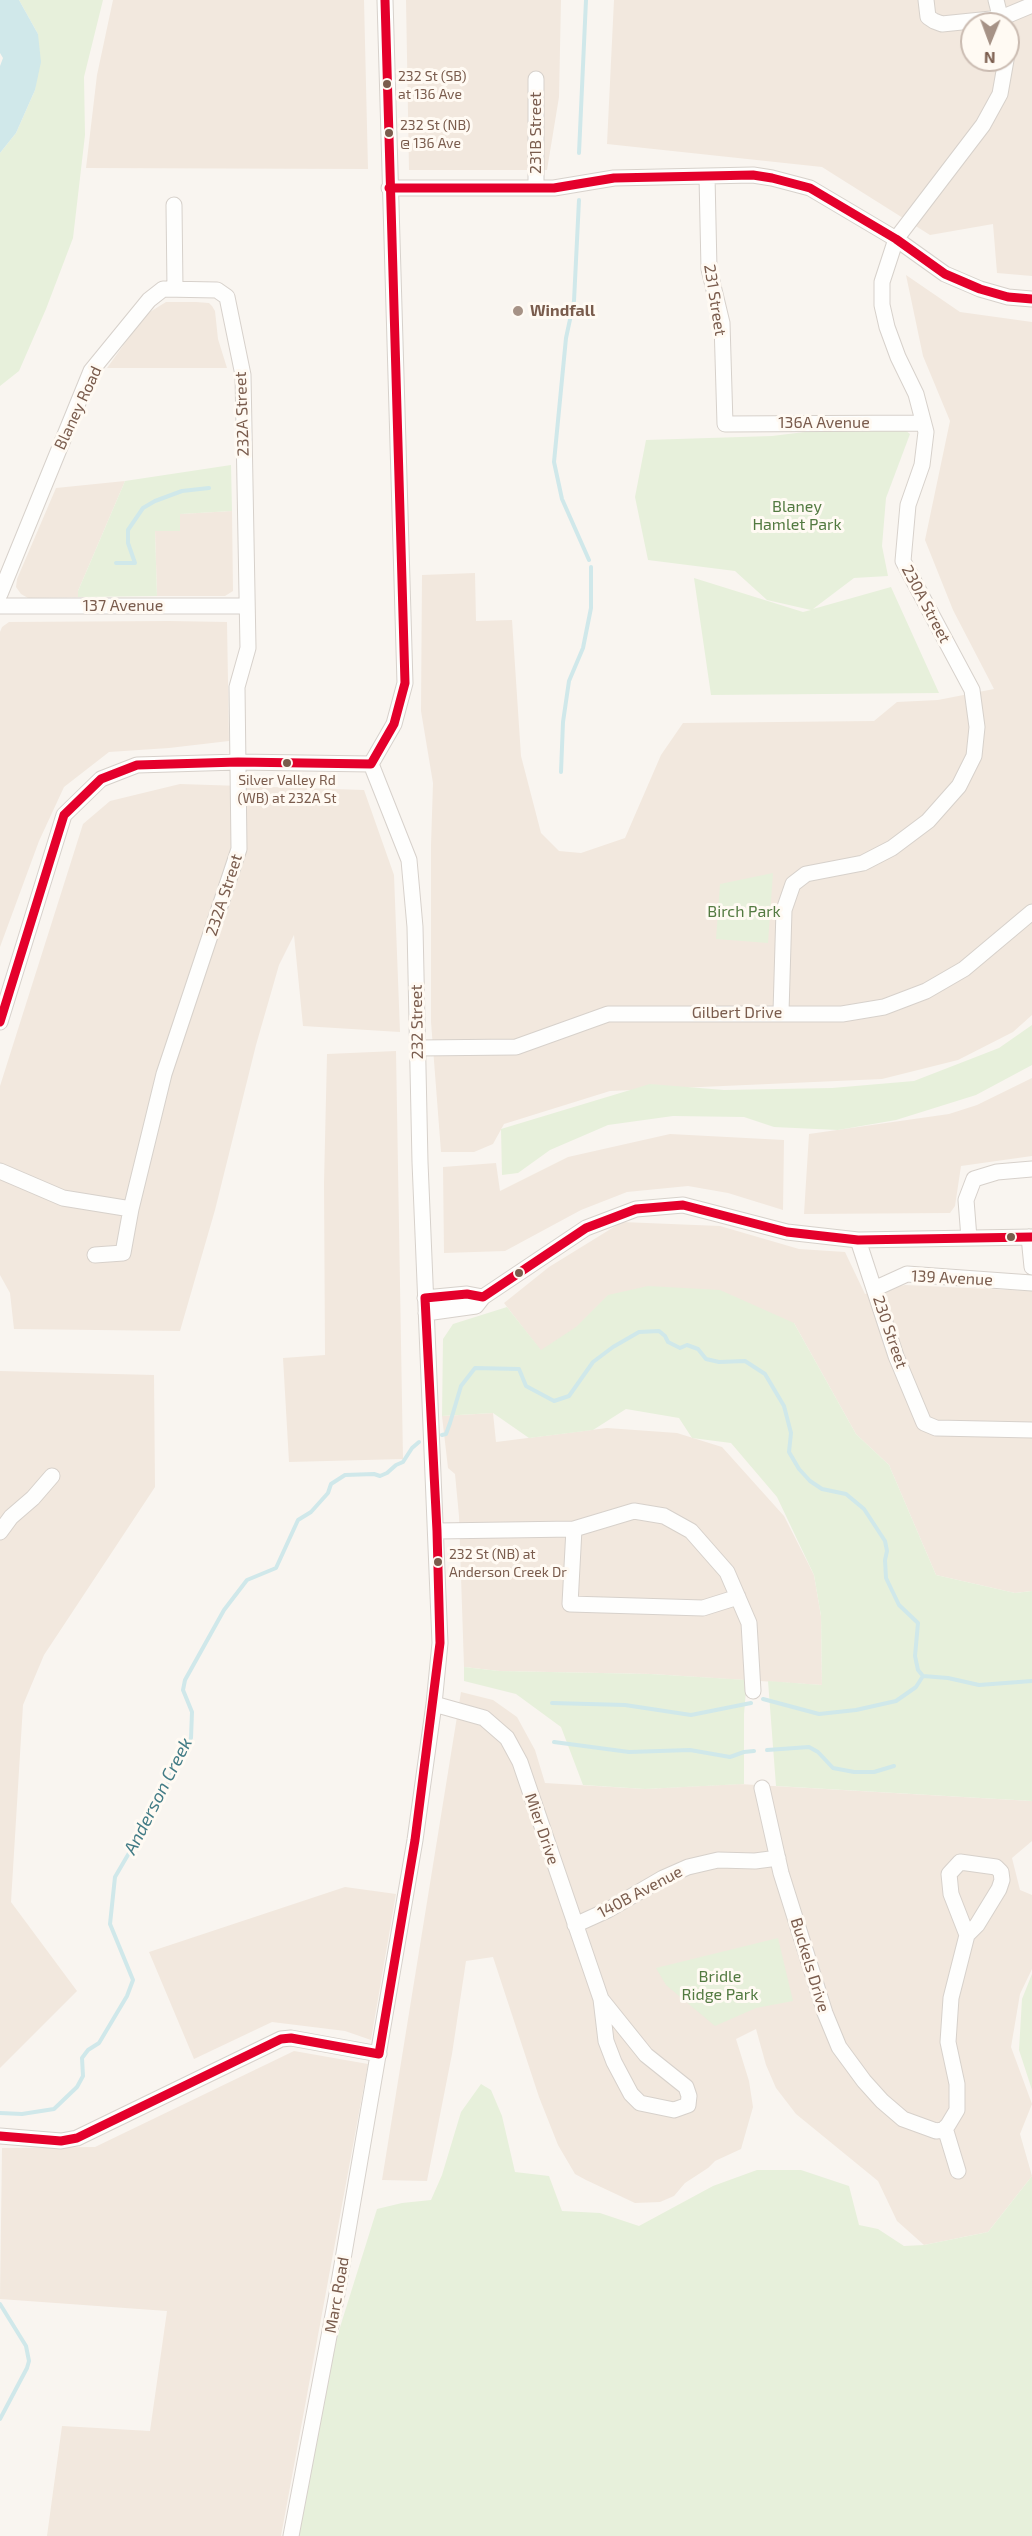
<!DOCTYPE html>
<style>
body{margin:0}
#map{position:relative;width:1032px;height:2536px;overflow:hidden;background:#f9f5f0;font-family:"Exo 2",sans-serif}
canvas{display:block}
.north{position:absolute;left:960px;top:12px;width:60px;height:60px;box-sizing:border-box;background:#fffaf3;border:2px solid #cabbb1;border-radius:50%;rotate:181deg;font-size:16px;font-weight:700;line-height:24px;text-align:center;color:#7a5c4d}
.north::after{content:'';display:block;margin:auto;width:21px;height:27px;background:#a69286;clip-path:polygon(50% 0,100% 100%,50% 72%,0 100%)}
</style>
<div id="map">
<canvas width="1032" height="2536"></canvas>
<div class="north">N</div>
</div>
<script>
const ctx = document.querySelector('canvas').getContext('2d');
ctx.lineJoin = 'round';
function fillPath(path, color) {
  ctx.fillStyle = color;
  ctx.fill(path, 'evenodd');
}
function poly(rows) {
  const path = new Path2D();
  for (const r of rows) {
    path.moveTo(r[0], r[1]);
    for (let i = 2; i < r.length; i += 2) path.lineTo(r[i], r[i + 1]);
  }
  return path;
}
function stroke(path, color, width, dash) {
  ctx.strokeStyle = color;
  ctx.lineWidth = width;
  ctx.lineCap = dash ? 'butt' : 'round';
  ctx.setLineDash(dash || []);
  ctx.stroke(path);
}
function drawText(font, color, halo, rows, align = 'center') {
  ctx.font = font + ' "Exo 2",sans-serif';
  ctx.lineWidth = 6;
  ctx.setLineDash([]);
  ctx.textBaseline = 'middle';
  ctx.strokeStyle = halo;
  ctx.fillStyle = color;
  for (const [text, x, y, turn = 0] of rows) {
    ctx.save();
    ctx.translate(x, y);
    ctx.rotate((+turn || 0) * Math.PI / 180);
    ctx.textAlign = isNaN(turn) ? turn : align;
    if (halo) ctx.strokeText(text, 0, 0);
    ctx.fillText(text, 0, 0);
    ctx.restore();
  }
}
const residential = poly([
 [113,0,364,0,368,169,86,168,97,75],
 [406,0,561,0,559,97,547,170,409,170],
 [614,0,1032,0,1032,276,997,273,993,224,930,235,822,167,607,144],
 [972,24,1008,24,1008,60,972,60],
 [906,275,960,312,1032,322,1032,1015,1013,1032,958,1060,882,1079,610,1091,504,1124,493,1144,474,1152,441,1152,431,1022,431,845,433,783,421,711,422,575,475,573,476,621,512,620,521,756,541,833,559,851,581,853,625,838,661,755,683,723,874,721,897,702,938,700,994,689,953,610,925,540,950,421,923,356],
 [166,302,196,302,209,303,212,306,215,311,218,339,227,368,107,368,145,315],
 [125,481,78,591,78,597,28,598,21,594,16,587,17,579,56,488],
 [232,511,233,591,225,596,157,596,155,531,179,531,179,514],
 [169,621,227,622,229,741,169,748,109,752,64,787,39,841,0,947,0,632,2,627,9,622],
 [180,784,364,790,394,875,400,1032,303,1026,294,935,279,965,256,1045,215,1210,180,1331,14,1329,10,1293,0,1275,0,1086,83,824,110,801],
 [396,1051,403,1459,289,1462,283,1358,325,1355,324,1183,327,1054],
 [1032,1078,1032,1156,961,1166,955,1206,950,1213,804,1214,809,1134,949,1114,977,1105],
 [670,1134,784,1140,783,1210,728,1193,688,1186,627,1192,581,1210,505,1251,444,1253,443,1167,496,1163,500,1191,568,1157],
 [622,1222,720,1226,799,1249,845,1252,865,1294,905,1285,1032,1291,1032,1591,1015,1593,936,1575,889,1465,856,1434,794,1323,582,1324,541,1351,504,1303,549,1267],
 [0,1371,154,1375,155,1487,44,1655,23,1705,11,1902,77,1991,0,2068],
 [493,1413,496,1442,607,1428,677,1433,722,1447,784,1516,814,1575,821,1616,822,1685,651,1674,499,1671,464,1667,459,1516,455,1474,448,1468,442,1416],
 [461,1692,493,1700,517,1717,535,1750,545,1783,645,1789,739,1784,1032,1801,1032,1841,1012,1858,1020,1890,1032,1895,1032,1969,1020,1994,1011,2047,1032,2104,1020,2134,1032,2176,988,2232,924,2245,897,2221,878,2181,796,2114,776,2088,766,2065,756,2029,736,2039,749,2081,753,2107,741,2149,715,2161,708,2168,685,2183,674,2196,660,2202,635,2203,586,2180,575,2174,558,2145,539,2097,493,1957,466,1961,452,2054,427,2181,382,2180],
 [345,1887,396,1894,371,2040,345,2031,272,2022,194,2059,149,1952],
 [294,2051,368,2064,281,2536,47,2536,62,2426,150,2431,167,2311,0,2299,2,2148,95,2147]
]);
const green = poly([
 [19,0,103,0,84,77,85,135,73,238,46,309,19,371,0,386,0,153,16,133,35,90,38,34],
 [894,421,910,434,886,498,882,546,888,576,854,578,813,609,891,587,939,693,711,695,694,578,803,612,811,610,767,600,735,571,648,560,635,497,646,440,772,436],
 [231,465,232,511,180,514,180,531,155,531,157,596,78,597,78,591,125,481],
 [773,873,768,943,716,939,720,884],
 [1032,1025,1032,1065,976,1095,896,1120,838,1130,774,1127,744,1117,673,1116,608,1125,550,1150,518,1173,502,1175,501,1129,650,1084,724,1090,832,1088,914,1081,999,1048],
 [648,1286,720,1290,794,1323,856,1434,889,1465,936,1575,1015,1593,1032,1591,1032,1801,776,1786,768,1681,822,1685,821,1616,814,1575,777,1497,731,1443,692,1438,679,1418,626,1409,593,1430,529,1438,493,1413,442,1416,443,1339,453,1324,507,1307,541,1350,576,1327,608,1295],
 [464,1667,499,1671,651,1674,747,1680,744,1714,744,1784,645,1789,583,1785,561,1727,516,1694,464,1681],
 [778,1938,793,2001,756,2008,715,2026,666,1985,656,1968],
 [1032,1974,1032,2090,1019,2050,1022,1999],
 [481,2084,491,2090,502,2116,515,2172,549,2176,562,2211,600,2213,639,2226,713,2186,757,2170,801,2170,849,2186,859,2225,878,2229,904,2246,924,2245,988,2232,1032,2176,1032,2536,291,2536,316,2404,377,2209,402,2203,431,2200,442,2175,461,2112]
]);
const water = poly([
 [0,0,19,0,38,34,41,62,35,90,16,133,0,153,0,66,3,58,0,53]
]);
const stream = poly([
 [579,153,586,0],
 [579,200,574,301,566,338,554,462,562,499,589,560],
 [116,563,135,563,128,543,128,530,143,508,155,501,182,491,209,488],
 [561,772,563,722,569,681,583,648,591,608,591,567],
 [442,1435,446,1434,450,1423,461,1386,475,1368,519,1369,526,1386,554,1401,569,1396,593,1362,613,1347,639,1332,659,1331,665,1336,668,1342,680,1348,687,1345,698,1349,706,1359,719,1362,745,1361,765,1374,784,1406,791,1433,789,1452,799,1469,810,1481,822,1489,846,1494,864,1509,885,1541,887,1551,885,1560,886,1578,899,1605,918,1623,915,1656,918,1670,923,1676,948,1678,979,1685,1032,1681],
 [763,1699,819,1714,856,1710,896,1701,916,1687,923,1676],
 [552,1703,625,1705,691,1715,751,1703],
 [554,1742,629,1752,690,1750,730,1757,744,1752,754,1751],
 [767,1750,809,1747,818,1752,833,1768,854,1772,874,1772,894,1766],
 [0,2113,22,2114,54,2109,77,2087,83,2076,82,2058,88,2050,99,2043,127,1996,133,1980,110,1924,115,1877,160,1800,179,1757,191,1738,192,1712,183,1690,185,1680,224,1610,247,1580,276,1568,298,1520,311,1512,328,1493,331,1484,345,1475,374,1474,380,1476,387,1473,396,1465,403,1462,412,1448,419,1442],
 [0,2304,26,2346,29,2361,27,2368,0,2419]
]);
const minor = poly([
 [926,0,928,17,934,21,942,24,1001,18,1032,5],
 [996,0,1002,24],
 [536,79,536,188],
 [707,176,709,269,722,323,725,424,923,423],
 [389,188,554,188,614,178,753,175,772,178,810,188,896,239,945,274,980,289,1008,297,1032,299],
 [174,205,175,289],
 [0,594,91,371,149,300,163,289,217,290,227,297,243,375,248,648,237,687,239,849,164,1074,131,1209,123,1253,95,1255],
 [0,606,247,606],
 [371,764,394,724,405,683,385,0],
 [781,1012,784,910,793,884,806,874,863,863,892,848,928,821,959,786,974,756,977,727,972,690,903,561,908,505,922,465,926,432,916,394,898,357,887,327,882,305,882,282,896,239,983,125,1000,94,1006,60],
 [0,1022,64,815,101,779,137,765,238,762,371,764],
 [418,1048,516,1047,608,1014,842,1014,884,1007,926,991,964,969,1032,912],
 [0,1171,63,1198,131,1209],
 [1029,1237,1032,1267],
 [969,1238,966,1200,974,1179,997,1172,1032,1169],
 [858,1240,896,1356,924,1423,936,1428,1032,1430],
 [874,1289,907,1274,1032,1283],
 [425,1298,467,1294,483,1297],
 [426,1313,476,1306,483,1297,586,1228,636,1209,683,1205,787,1232,858,1240,1032,1237],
 [574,1529,570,1604,703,1608,738,1597],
 [437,1531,574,1529,634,1511,664,1516,691,1531,727,1572,749,1623,753,1691],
 [0,1532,11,1517,33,1498,52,1476],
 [434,1704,484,1718,507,1738,520,1762,601,1999,606,2041,614,2062,631,2094,640,2103,674,2110,688,2105,689,2096,686,2087,646,2055,601,1999],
 [762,1788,781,1873,825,2013,839,2047,864,2081,882,2101,903,2119,936,2131,943,2130,948,2125,957,2110,957,2084,948,2042,951,1998,967,1935,977,1925,999,1889,1002,1880,1001,1872,996,1867,960,1862,949,1874,951,1894,967,1935],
 [575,1925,608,1910,663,1878,688,1867,718,1860,755,1861,778,1858],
 [945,2128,958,2171],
 [0,2136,61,2141,77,2138,281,2039,291,2038,379,2054],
 [291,2536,337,2294,415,1840,434,1704,440,1643,420,1162,415,927,409,860,371,764]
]);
const bus1 = poly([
 [389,188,554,188,614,178,753,175,772,178,810,188,896,239,945,274,980,289,1008,297,1032,299],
 [0,1022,64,815,101,779,137,765,238,762,371,764,394,724,405,683,385,0],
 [0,2136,61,2141,77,2138,281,2039,291,2038,379,2054,415,1840,440,1643,437,1531,425,1298,467,1294,483,1297,586,1228,636,1209,683,1205,787,1232,858,1240,1032,1237]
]);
const markers = [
 [387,84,5,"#7a5c4d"],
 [389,133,5,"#7a5c4d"],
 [518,311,6,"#a69286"],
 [287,763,5,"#7a5c4d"],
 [1011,1237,5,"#7a5c4d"],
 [519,1273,5,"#7a5c4d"],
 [438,1562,5,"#7a5c4d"]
];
const busNames = [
 ["232 St (SB)",398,76],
 ["at 136 Ave",398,94],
 ["232 St (NB)",400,125],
 ["@ 136 Ave",400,143],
 ["Silver Valley Rd",287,780,"center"],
 ["(WB) at 232A St",287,798,"center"],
 ["232 St (NB) at",449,1554],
 ["Anderson Creek Dr",449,1572]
];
const streetNames = [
 ["231B Street",536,133,-90],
 ["231 Street",715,300,81],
 ["Blaney Road",78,408,-65],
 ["232A Street",242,414,-92],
 ["136A Avenue",824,423],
 ["230A Street",926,604,62],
 ["137 Avenue",123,606],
 ["232A Street",224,895,-72],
 ["Gilbert Drive",737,1013],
 ["232 Street",417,1022,-91],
 ["139 Avenue",952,1278,3],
 ["230 Street",890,1332,71],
 ["Mier Drive",542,1829,71],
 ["140B Avenue",640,1892,-28],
 ["Buckels Drive",810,1965,73],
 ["Marc Road",337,2295,-80]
];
const poiNames = [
 ["Windfall",530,311]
];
const parkNames = [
 ["Blaney",797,507],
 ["Hamlet Park",797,525],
 ["Birch Park",744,912],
 ["Bridle",720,1977],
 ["Ridge Park",720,1995]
];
const waterNames = [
 ["Anderson Creek",158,1796,-63]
];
fillPath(residential, '#f2e8de');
fillPath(green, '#e7f0db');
fillPath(water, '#d0e8ea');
stroke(stream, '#d0e8ea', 4);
stroke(minor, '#d7d1cb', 17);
stroke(minor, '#fefefd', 15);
stroke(bus1, '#e4002b', 9);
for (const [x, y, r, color] of markers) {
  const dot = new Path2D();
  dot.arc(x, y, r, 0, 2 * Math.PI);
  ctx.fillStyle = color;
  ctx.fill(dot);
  stroke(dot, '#fffaf3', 2);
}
drawText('14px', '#7a5c4d', '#fffaf3', busNames, 'left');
drawText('16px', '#7a5c4d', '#fffaf3', streetNames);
drawText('bold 16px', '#7a5c4d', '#fffaf3', poiNames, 'left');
drawText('16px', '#537a41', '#fffaf3', parkNames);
drawText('italic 18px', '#437c86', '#fffaf3', waterNames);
</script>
